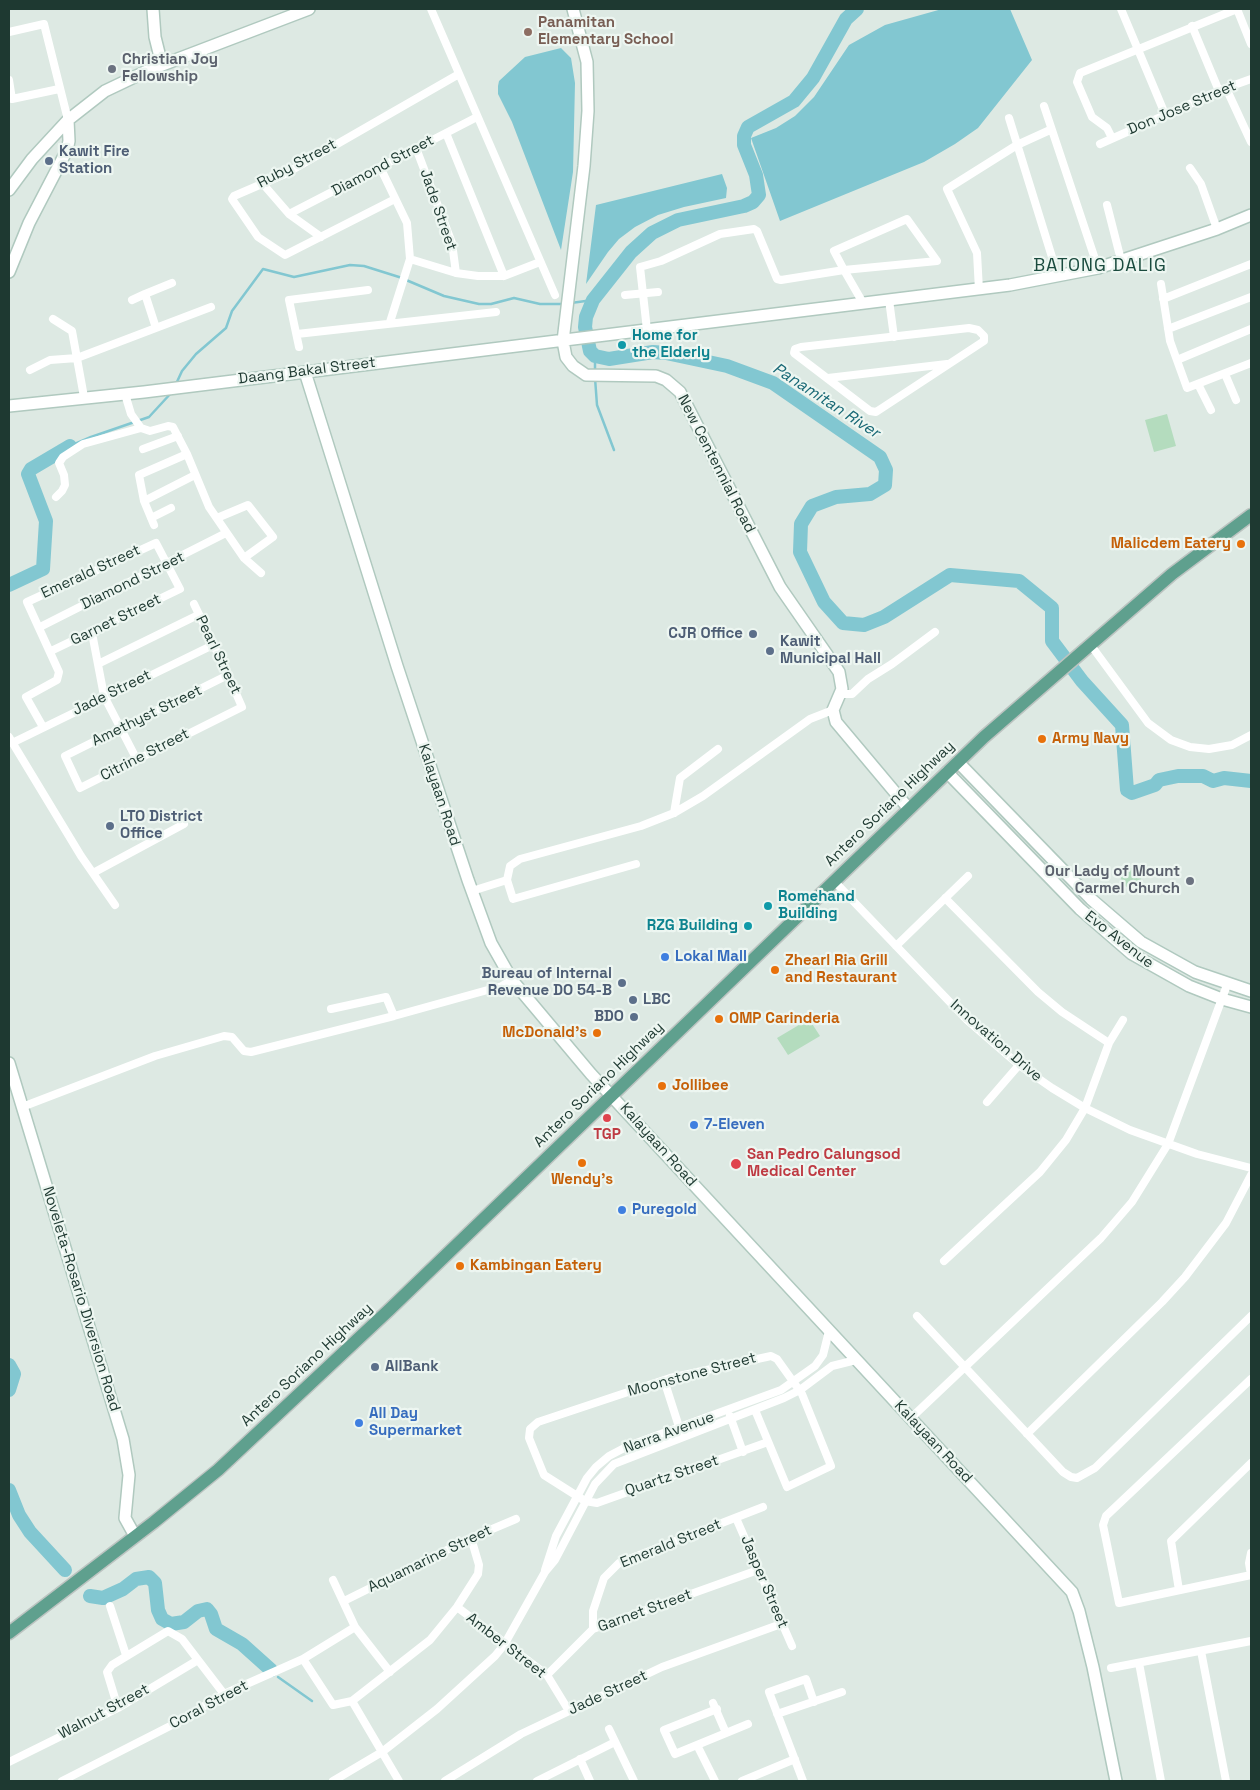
<!DOCTYPE html>
<style>
body{margin:0}
#map{position:relative;width:1260px;height:1790px;overflow:hidden;background:#dde9e3;font-family:"Space Grotesk",sans-serif}
canvas{display:block}
.frame{position:absolute;inset:0;border:10px solid #1e3931;pointer-events:none}
</style>
<div id="map">
<canvas width="1260" height="1790"></canvas>
<div class="frame"></div>
</div>
<script>
const ctx = document.querySelector('canvas').getContext('2d');
ctx.lineJoin = 'round';
function fillPath(path, color) {
  ctx.fillStyle = color;
  ctx.fill(path, 'evenodd');
}
function poly(rows) {
  const path = new Path2D();
  for (const r of rows) {
    if (r.length === 3) {
      path.moveTo(r[0] + r[2], r[1]);
      path.arc(r[0], r[1], r[2], 0, 2 * Math.PI);
      continue;
    }
    path.moveTo(r[0], r[1]);
    for (let i = 2; i < r.length; i += 2) path.lineTo(r[i], r[i + 1]);
  }
  return path;
}
function stroke(path, color, width, dash) {
  ctx.strokeStyle = color;
  ctx.lineWidth = width;
  ctx.lineCap = dash ? 'butt' : 'round';
  ctx.setLineDash(dash || []);
  ctx.stroke(path);
}
function drawText(font, color, halo, rows, align = 'center') {
  ctx.font = font + ' "Space Grotesk",sans-serif';
  ctx.lineWidth = 4.5;
  ctx.setLineDash([]);
  ctx.textBaseline = 'middle';
  ctx.strokeStyle = halo;
  ctx.fillStyle = color;
  for (const [text, x, y, turn = 0] of rows) {
    ctx.save();
    ctx.translate(x, y);
    ctx.rotate((+turn || 0) * Math.PI / 180);
    ctx.textAlign = isNaN(turn) ? turn : align;
    if (halo) ctx.strokeText(text, 0, 0);
    ctx.fillText(text, 0, 0);
    ctx.restore();
  }
}
const green = poly([
 [1167,414,1176,446,1154,452,1145,420],
 [1131,878,10],
 [809,1019,820,1036,788,1055,777,1038]
]);
const water = poly([
 [942,9,1010,9,1032,60,978,128,955,144,924,162,780,221,751,138,776,128,795,116,814,97,849,45,885,25],
 [561,48,571,58,575,83,573,172,561,250,512,122,498,94,498,86,499,81,525,57],
 [722,174,727,188,726,198,684,207,658,215,635,227,619,239,608,252,586,284,596,205]
]);
const stream = poly([
 [571,303,593,300],
 [595,372,595,356],
 [595,378,597,405,614,450],
 [176,384,182,371,196,354,226,328,232,311,263,269,294,277,350,265,364,266,399,277,444,296,479,304,491,304,514,298,540,304,563,304],
 [70,446,91,437,149,417,172,392],
 [88,1594,90,1596],
 [278,1677,312,1701]
]);
const river = poly([
 [857,9,846,19,813,78,794,101,748,127,744,136,744,145,756,175,759,195,753,202,744,206,678,220,652,233,631,252,593,300,586,317,585,327,590,351,595,356,609,359,653,352,666,353,727,366,773,383,880,457,886,470,885,485,870,494,836,497,812,506,801,524,800,552,824,602,843,623,864,625,884,617,950,575,1019,581,1052,608,1052,641,1082,681,1122,725,1127,790,1132,793,1155,785,1159,780,1178,776,1203,776,1213,781,1224,778,1251,781],
 [9,585,43,569,46,521,28,474,31,469,70,446],
 [9,1365,14,1374,9,1390],
 [9,1490,19,1515,30,1532,65,1570],
 [90,1596,103,1598,123,1589,136,1579,149,1577,155,1583,158,1610,162,1619,171,1624,184,1622,198,1611,207,1609,211,1614,216,1629,242,1644,271,1670]
]);
const street = poly([
 [431,9,555,295],
 [1121,9,1165,114],
 [1237,9,1251,44],
 [1192,26,1219,91],
 [9,32,44,24,68,120],
 [9,80,12,99,59,89],
 [1226,88,1251,142],
 [1044,106,1098,268],
 [1009,118,1052,257],
 [446,133,504,276],
 [1112,138,1107,128,1092,117,1077,82,1080,73,1237,9],
 [1100,144,1226,88,1251,79],
 [416,148,452,243,456,273],
 [380,167,407,223,410,259,390,322],
 [1190,168,1201,184,1217,229],
 [263,184,289,214,321,237],
 [395,199,285,255,258,237,232,199,234,196,285,174,459,74],
 [1107,205,1121,260],
 [289,214,477,117],
 [410,259,456,273,478,276,504,276,540,262],
 [1161,284,1170,341,1187,388,1251,363],
 [979,290,977,253,947,189,1017,145,1050,130],
 [145,294,172,283],
 [625,295,658,292],
 [1163,299,1251,264],
 [132,300,145,294,156,328],
 [889,300,894,337],
 [53,319,72,331,84,397],
 [969,328,978,330,984,336,984,341,876,412,870,411,794,353,795,349,801,347,969,328],
 [1168,329,1251,297],
 [647,330,640,267,661,261,720,234,754,229,757,231,777,279,781,280,844,270,937,261,907,219,834,251,844,270,863,303],
 [297,334,496,312],
 [299,347,289,300,368,290],
 [1177,360,1251,329],
 [30,370,50,360,77,358,211,307],
 [1225,374,1236,400],
 [828,378,947,364],
 [1198,384,1211,410],
 [125,394,131,414,141,428,150,431,168,426,173,427,187,454,209,507,244,558,261,573],
 [143,449,178,436],
 [56,497,62,491,65,485,64,475,59,463,63,457,83,444,141,428],
 [144,501,195,475],
 [151,518,171,508],
 [217,518,248,505,273,537,244,558],
 [154,525,144,501,139,475,187,454],
 [194,604,228,675,242,707,80,788,65,756,228,675],
 [40,627,226,533],
 [92,633,104,696,137,760],
 [1090,644,1148,723,1171,740,1190,747,1209,749,1232,745,1251,735],
 [100,663,198,615],
 [840,694,852,694,868,679,892,664,935,632],
 [43,727,26,697,57,680,59,672,27,602,156,543,180,589,51,651],
 [9,737,81,856,115,905],
 [12,743,213,645],
 [674,813,680,778,718,749],
 [636,864,513,899,507,880,510,866,520,859,641,826,674,813,703,796,810,719,833,710],
 [93,873,184,824],
 [834,881,967,1020,1019,1065,1052,1088,1085,1108,1130,1130,1197,1154,1251,1168],
 [472,891,507,880],
 [945,898,1038,992,1062,1012,1109,1043],
 [896,946,968,876],
 [331,1009,386,997,394,1016],
 [987,1102,1019,1065],
 [22,1107,155,1056,224,1036,232,1037,244,1051,251,1052,394,1016,502,986,512,980],
 [944,1261,1040,1172,1066,1140,1085,1108,1109,1043,1123,1020],
 [917,1316,1063,1472,1071,1477,1077,1478,1095,1468,1251,1316],
 [1251,1379,1106,1516,1103,1525,1119,1603,1251,1575,1249,1563,1251,1553],
 [664,1380,681,1433],
 [755,1410,787,1487,831,1466,802,1394,777,1359,771,1356,670,1378,538,1422,530,1429,529,1438,544,1475,585,1501,597,1503,768,1442],
 [730,1416,743,1452],
 [911,1418,1101,1238,1132,1202,1168,1144,1227,985],
 [1027,1434,1162,1302,1185,1277,1226,1223,1251,1175],
 [736,1518,792,1646],
 [545,1570,556,1536,587,1478,596,1467,609,1456,628,1446,781,1390,815,1366,823,1355,829,1331],
 [333,1580,355,1627,390,1672],
 [1179,1590,1171,1541,1251,1463],
 [344,1601,471,1538,516,1519],
 [110,1606,126,1655],
 [457,1607,547,1675,569,1711],
 [593,1629,593,1611,604,1578,619,1563,763,1507],
 [1201,1651,1226,1781],
 [303,1659,333,1705,352,1701,430,1640,457,1607,478,1574,479,1565,471,1538],
 [1139,1663,1161,1781],
 [1111,1668,1251,1641],
 [547,1675,593,1629,758,1570],
 [352,1701,399,1781],
 [713,1703,726,1733],
 [118,1708,107,1672,112,1665,168,1631,182,1639,224,1694],
 [717,1709,664,1730,675,1754,748,1724],
 [777,1714,842,1692],
 [609,1729,634,1781],
 [697,1745,715,1781],
 [580,1759,590,1781],
 [9,1762,118,1708,198,1660],
 [62,1781,176,1723,224,1694,303,1659,355,1627],
 [333,1781,382,1752,437,1709,495,1656,504,1645,545,1572,555,1560,595,1484,614,1464,784,1398,800,1390,832,1366,856,1360],
 [445,1781,521,1734,662,1667,781,1624],
 [537,1781,615,1742],
 [742,1781,795,1759],
 [803,1781,769,1692,806,1679,814,1702]
]);
const secondary = poly([
 [153,9,155,37,162,65],
 [573,9,587,62,588,111,584,166,563,341,566,357,573,366,586,375,656,376,666,380,680,392,780,587,839,672,842,689,833,710,836,722,909,809],
 [9,190,32,159,68,120,105,91,149,70,309,9],
 [9,272,29,223,67,150,69,141,68,120],
 [305,372,397,666,468,880,491,943,512,980,591,1074,1072,1592,1079,1611,1093,1667,1116,1781],
 [9,406,144,392,1010,285,1098,268,1217,229,1251,215],
 [958,762,1091,899,1141,942,1195,972,1251,991],
 [947,772,1080,909,1132,954,1189,986,1222,999,1251,1007],
 [9,1063,123,1439,129,1475,125,1518,135,1536]
]);
const primary = poly([
 [9,1633,154,1522,218,1470,389,1310,984,737,1172,574,1251,515]
]);
const markers = [
 [528,32,5,"#8d6e63"],
 [112,69,5,"#6b7280"],
 [49,161,5,"#5c6f8a"],
 [622,345,5,"#0f9aa8"],
 [1241,544,5,"#e8710a"],
 [753,634,5,"#5c6f8a"],
 [770,651,5,"#5c6f8a"],
 [1042,739,5,"#e8710a"],
 [110,826,5,"#5c6f8a"],
 [1190,881,5,"#6b7280"],
 [768,906,5,"#0f9aa8"],
 [748,926,5,"#0f9aa8"],
 [665,957,5,"#3f7fe0"],
 [775,970,5,"#e8710a"],
 [622,983,5,"#5c6f8a"],
 [633,1000,5,"#5c6f8a"],
 [634,1017,5,"#5c6f8a"],
 [719,1019,5,"#e8710a"],
 [597,1033,5,"#e8710a"],
 [662,1086,5,"#e8710a"],
 [607,1118,5,"#e0444e"],
 [694,1125,5,"#3f7fe0"],
 [582,1163,5,"#e8710a"],
 [736,1164,6,"#e0444e"],
 [622,1210,5,"#3f7fe0"],
 [460,1266,5,"#e8710a"],
 [375,1367,5,"#5c6f8a"],
 [359,1423,5,"#3f7fe0"]
];
const educationNames = [
 ["Panamitan",538,23],
 ["Elementary School",538,40]
];
const worshipNames = [
 ["Christian Joy",122,60],
 ["Fellowship",122,77],
 ["Our Lady of Mount",1180,872,"right"],
 ["Carmel Church",1180,889,"right"]
];
const streetNames = [
 ["Don Jose Street",1182,108,-23],
 ["Ruby Street",297,164,-28],
 ["Diamond Street",383,166,-28],
 ["Jade Street",438,210,71],
 ["Daang Bakal Street",307,371,-7],
 ["New Centennial Road",716,464,63],
 ["Emerald Street",91,572,-25],
 ["Diamond Street",133,581,-26],
 ["Garnet Street",116,620,-26],
 ["Pearl Street",218,655,64],
 ["Jade Street",112,693,-26],
 ["Amethyst Street",147,716,-26],
 ["Citrine Street",145,755,-27],
 ["Kalayaan Road",439,795,72],
 ["Antero Soriano Highway",890,804,-44],
 ["Evo Avenue",1119,940,38],
 ["Innovation Drive",996,1041,41],
 ["Antero Soriano Highway",599,1085,-44],
 ["Kalayaan Road",658,1145,48],
 ["Noveleta-Rosario Diversion Road",81,1299,73],
 ["Antero Soriano Highway",307,1365,-43],
 ["Moonstone Street",692,1375,-15],
 ["Narra Avenue",669,1433,-20],
 ["Kalayaan Road",933,1442,47],
 ["Quartz Street",672,1476,-19],
 ["Emerald Street",671,1544,-22],
 ["Aquamarine Street",430,1559,-26],
 ["Jasper Street",764,1582,67],
 ["Garnet Street",645,1611,-20],
 ["Amber Street",506,1646,38],
 ["Jade Street",608,1693,-25],
 ["Coral Street",209,1705,-28],
 ["Walnut Street",104,1712,-28]
];
const serviceNames = [
 ["Kawit Fire",59,152],
 ["Station",59,169],
 ["CJR Office",743,634,"right"],
 ["Kawit",780,642],
 ["Municipal Hall",780,659],
 ["LTO District",120,817],
 ["Office",120,834],
 ["Bureau of Internal",612,974,"right"],
 ["Revenue DO 54-B",612,991,"right"],
 ["LBC",643,1000],
 ["BDO",624,1017,"right"],
 ["AllBank",385,1367]
];
const cultureNames = [
 ["Home for",632,336],
 ["the Elderly",632,353],
 ["Romehand",778,897],
 ["Building",778,914],
 ["RZG Building",738,926,"right"]
];
const foodNames = [
 ["Malicdem Eatery",1231,544,"right"],
 ["Army Navy",1052,739],
 ["Zhearl Ria Grill",785,961],
 ["and Restaurant",785,978],
 ["OMP Carinderia",729,1019],
 ["McDonald's",587,1033,"right"],
 ["Jollibee",672,1086],
 ["Wendy's",582,1180,"center"],
 ["Kambingan Eatery",470,1266]
];
const shopNames = [
 ["Lokal Mall",675,957],
 ["7-Eleven",704,1125],
 ["Puregold",632,1210],
 ["All Day",369,1414],
 ["Supermarket",369,1431]
];
const healthNames = [
 ["TGP",607,1135],
 ["San Pedro Calungsod",747,1155,"left"],
 ["Medical Center",747,1172,"left"]
];
const waterNames = [
 ["Panamitan River",826,401,33]
];
const quarterNames = [
 ["BATONG DALIG",1100,266]
];
fillPath(green, '#b4dcbe');
fillPath(water, '#82c7d1');
stroke(stream, '#82c7d1', 2.5);
stroke(river, '#82c7d1', 14);
stroke(secondary, '#b0c9bf', 14);
stroke(primary, '#bcc4c1', 15);
stroke(street, '#fff', 8);
stroke(secondary, '#fff', 11);
stroke(primary, '#5fa08e', 12);
for (const [x, y, r, color] of markers) {
  const dot = new Path2D();
  dot.arc(x, y, r, 0, 2 * Math.PI);
  ctx.fillStyle = color;
  ctx.fill(dot);
  stroke(dot, '#edf6f1', 2);
}
drawText('bold 15px', '#785e54', '#edf6f1', educationNames, 'left');
drawText('bold 15px', '#5b616d', '#edf6f1', worshipNames, 'left');
drawText('15px', '#1e3931', '#edf6f1', streetNames);
drawText('bold 15px', '#4e5e75', '#edf6f1', serviceNames, 'left');
drawText('bold 15px', '#0d838f', '#edf6f1', cultureNames, 'left');
drawText('bold 15px', '#c56008', '#edf6f1', foodNames, 'left');
drawText('bold 15px', '#366cbe', '#edf6f1', shopNames, 'left');
drawText('bold 15px', '#be3a42', '#edf6f1', healthNames);
drawText('italic 16px', '#186875', '#edf6f1', waterNames);
ctx.letterSpacing = '1px';
drawText('18px', '#1a4b3e', '#edf6f1', quarterNames);
ctx.letterSpacing = '0px';
</script>
